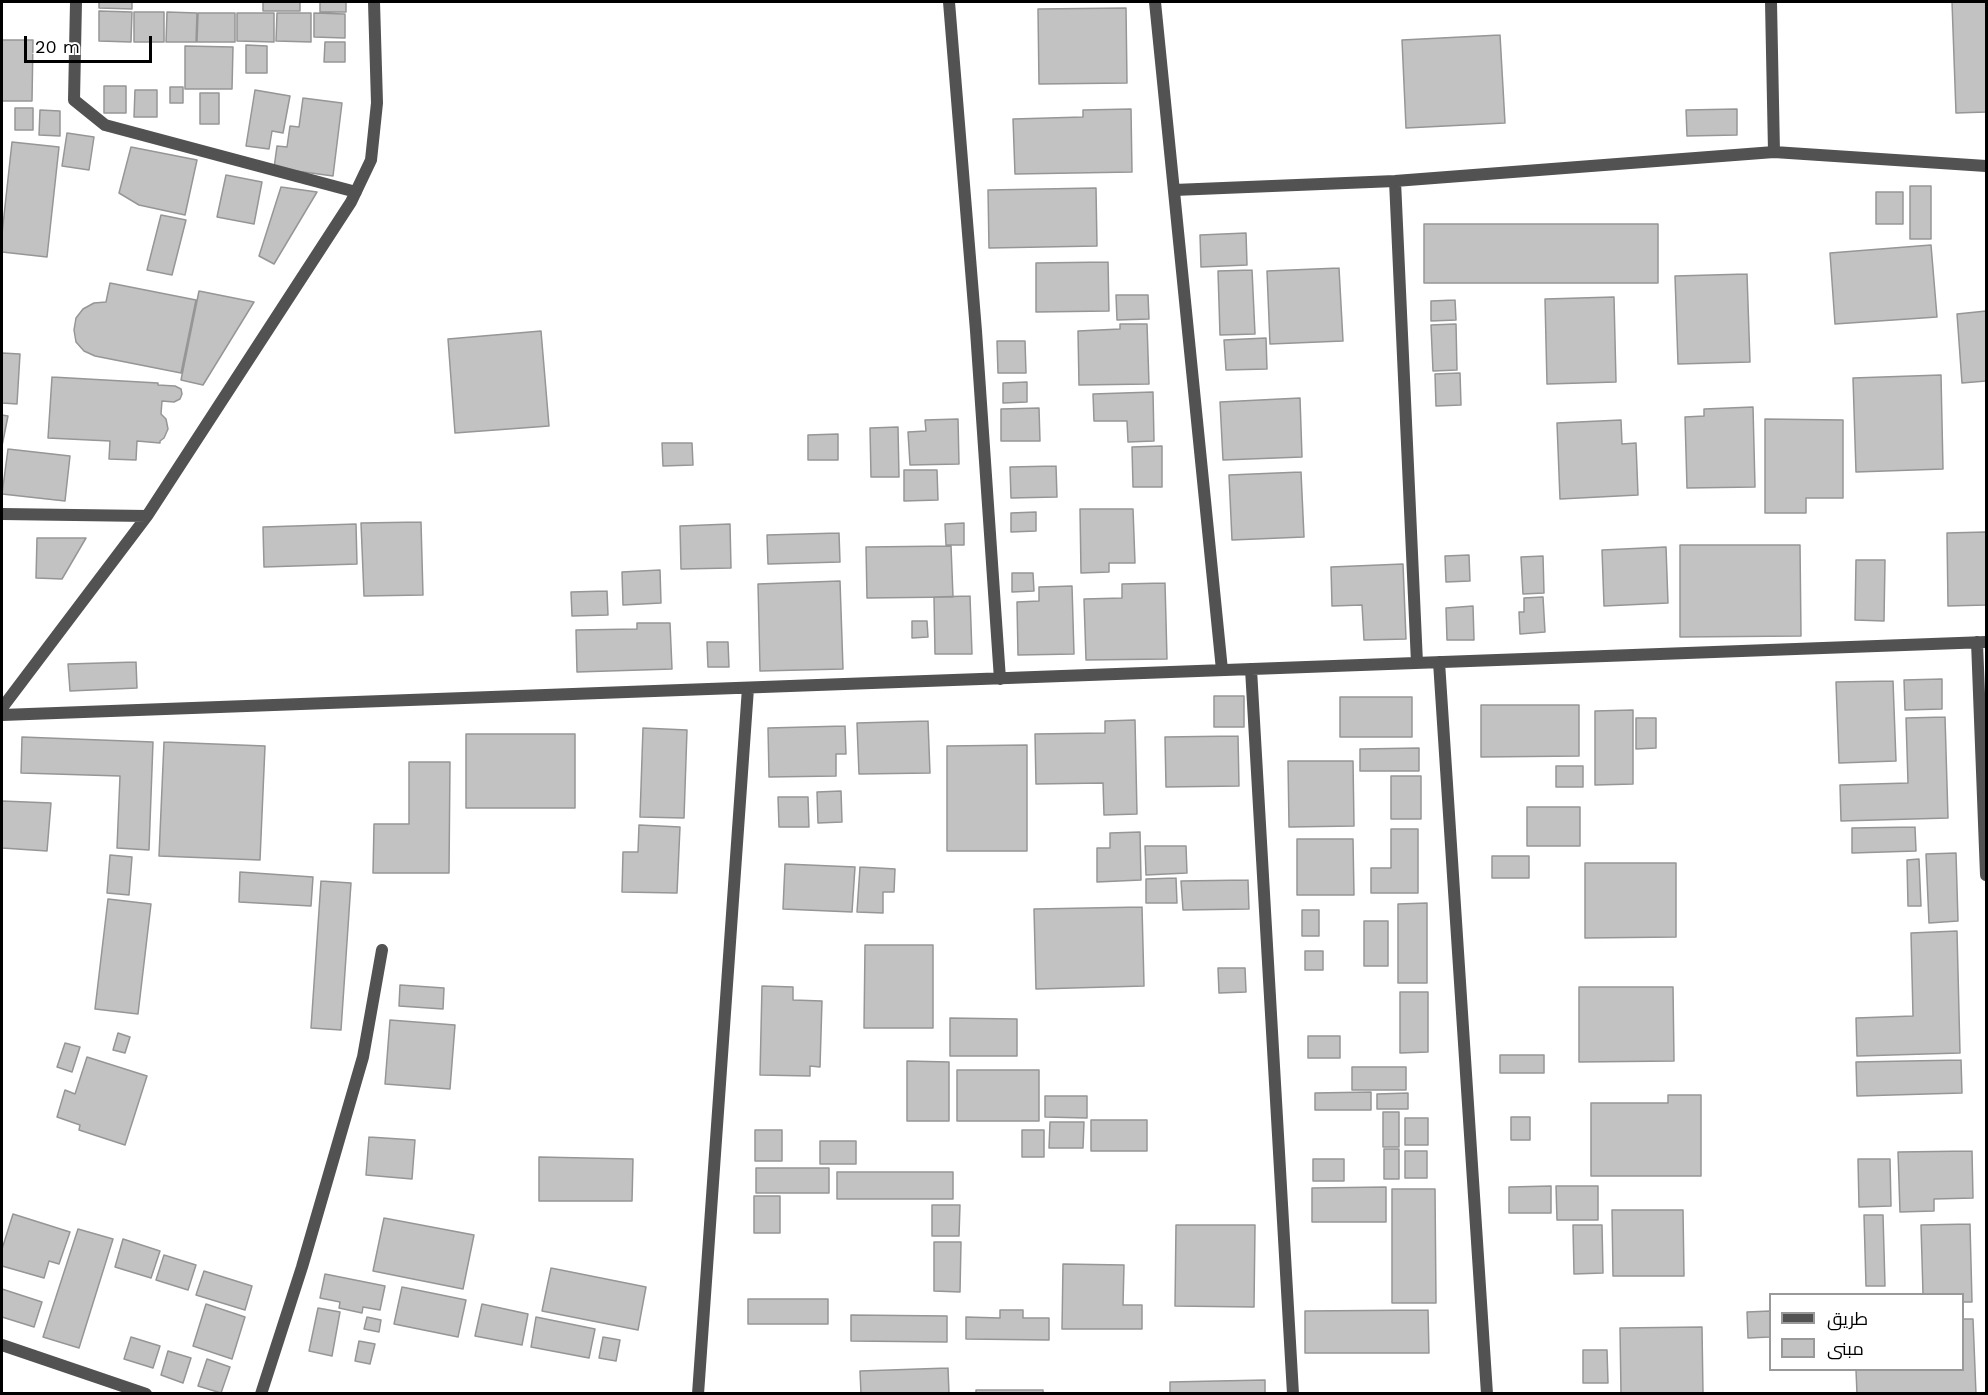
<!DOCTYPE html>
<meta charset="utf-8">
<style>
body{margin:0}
#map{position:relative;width:1988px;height:1395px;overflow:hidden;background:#fff;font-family:"Work Sans",Cairo,sans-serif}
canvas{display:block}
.frame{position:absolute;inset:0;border:3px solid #000;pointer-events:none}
.legend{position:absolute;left:1769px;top:1293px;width:195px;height:78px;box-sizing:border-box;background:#fff;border:2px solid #999;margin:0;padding:8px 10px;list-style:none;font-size:18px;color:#000}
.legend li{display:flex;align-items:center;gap:12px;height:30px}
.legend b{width:30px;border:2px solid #999}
.scale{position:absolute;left:24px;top:36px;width:128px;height:27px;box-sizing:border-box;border:3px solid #000;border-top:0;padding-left:8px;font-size:18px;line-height:21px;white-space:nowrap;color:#000;-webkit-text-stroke:4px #fff;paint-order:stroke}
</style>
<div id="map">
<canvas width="1988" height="1395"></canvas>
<div class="frame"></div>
<ul class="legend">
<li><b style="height:8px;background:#525252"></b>طريق</li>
<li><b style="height:16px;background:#c2c2c2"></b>مبنى</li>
</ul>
<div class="scale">20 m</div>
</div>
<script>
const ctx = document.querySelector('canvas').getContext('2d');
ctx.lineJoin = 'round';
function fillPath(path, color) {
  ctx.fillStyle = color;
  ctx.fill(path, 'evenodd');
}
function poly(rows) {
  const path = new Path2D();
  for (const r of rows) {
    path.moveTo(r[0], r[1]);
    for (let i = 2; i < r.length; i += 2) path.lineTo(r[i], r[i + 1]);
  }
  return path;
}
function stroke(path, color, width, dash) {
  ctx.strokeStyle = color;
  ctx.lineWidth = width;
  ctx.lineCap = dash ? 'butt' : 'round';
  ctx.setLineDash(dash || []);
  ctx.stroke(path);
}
const building = poly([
 [99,2,132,2,132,9,99,8,99,2],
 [263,2,300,2,300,11,263,11,263,2],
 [320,2,346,2,346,12,320,12,320,2],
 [1952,2,1986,2,1986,112,1956,113,1952,2],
 [1126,8,1127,83,1039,84,1038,9,1126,8],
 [99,11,132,12,131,42,99,41,99,11],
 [134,12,164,12,164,42,134,42,134,12],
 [167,12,197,13,196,42,166,42,167,12],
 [198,13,235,13,235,42,197,42,198,13],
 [237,13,274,13,274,42,237,41,237,13],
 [277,13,311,13,311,42,276,41,277,13],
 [314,13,345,14,345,38,314,37,314,13],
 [1500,35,1505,123,1406,128,1402,40,1500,35],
 [2,40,33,40,32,101,2,101,2,40],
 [325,42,345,42,345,62,324,62,325,42],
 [246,45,267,46,267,73,246,73,246,45],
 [185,46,233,47,232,89,185,89,185,46],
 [104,86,126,86,126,113,104,113,104,86],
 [170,87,183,87,183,103,170,103,170,87],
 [135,90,157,90,157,117,134,117,135,90],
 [255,90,290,96,283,133,272,131,269,149,246,146,255,90],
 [200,93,219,93,219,124,200,124,200,93],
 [303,98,342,103,333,176,274,168,277,146,287,147,290,126,299,127,303,98],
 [15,108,33,108,33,130,15,130,15,108],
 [1131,109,1132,172,1015,174,1013,119,1083,117,1083,110,1131,109],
 [1737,109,1737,135,1687,136,1686,110,1737,109],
 [40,110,60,111,60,136,39,135,40,110],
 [67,133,94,137,89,170,62,166,67,133],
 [12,142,59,147,47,257,2,252,2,234,12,142],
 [131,147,197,160,185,215,139,205,119,193,131,147],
 [226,175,262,182,254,224,217,217,226,175],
 [1910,186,1931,186,1931,239,1910,239,1910,186],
 [281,187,317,192,274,264,259,256,281,187],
 [1096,188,1097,246,989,248,988,190,1096,188],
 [1876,192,1903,192,1903,224,1876,224,1876,192],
 [161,215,186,220,172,275,147,270,161,215],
 [1424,224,1658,224,1658,283,1424,283,1424,224],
 [1246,233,1247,265,1201,267,1200,235,1246,233],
 [1931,245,1937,317,1835,324,1830,253,1931,245],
 [1108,262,1109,311,1036,312,1036,263,1108,262],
 [1339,268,1343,341,1270,344,1267,271,1339,268],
 [1252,270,1255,334,1220,335,1218,271,1252,270],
 [1747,274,1750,362,1678,364,1675,276,1747,274],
 [110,283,196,300,181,373,95,356,84,351,76,342,74,330,76,318,83,309,94,303,106,302,110,283],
 [199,291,254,302,203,385,181,380,199,291],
 [1116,295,1148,295,1149,319,1117,320,1116,295],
 [1614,297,1616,382,1547,384,1545,299,1614,297],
 [1455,300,1456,320,1431,321,1431,301,1455,300],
 [1986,311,1986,381,1962,383,1957,314,1986,311],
 [1120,324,1147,324,1149,384,1079,385,1078,331,1120,329,1120,324],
 [1456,324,1457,370,1433,371,1431,325,1456,324],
 [541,331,549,426,455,433,448,339,541,331],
 [1266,338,1267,369,1226,370,1224,340,1266,338],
 [997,341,1025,341,1026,373,998,373,997,341],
 [2,353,20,354,17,404,2,403,2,353],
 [1460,373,1461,405,1436,406,1435,374,1460,373],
 [1941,375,1943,469,1856,472,1853,378,1941,375],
 [52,377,158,383,158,385,175,386,181,389,182,394,180,399,174,402,162,401,161,414,166,419,168,429,164,438,160,441,160,443,137,441,136,460,109,459,110,441,48,438,52,377],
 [1027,382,1027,402,1003,403,1003,383,1027,382],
 [1153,392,1154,441,1128,442,1127,421,1094,421,1093,394,1153,392],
 [1300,398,1302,457,1223,460,1220,402,1300,398],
 [1753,407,1755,487,1687,488,1685,417,1704,416,1704,409,1753,407],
 [1039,408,1040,441,1001,441,1001,409,1039,408],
 [2,415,8,416,2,446,2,415],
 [958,419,959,464,910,465,908,432,926,431,925,420,958,419],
 [1765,419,1843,420,1843,498,1806,498,1806,513,1765,513,1765,419],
 [1621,420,1622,444,1636,443,1638,495,1560,499,1557,423,1621,420],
 [898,427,899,477,871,477,870,428,898,427],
 [838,434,838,460,808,460,808,435,838,434],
 [662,443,692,443,693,465,663,466,662,443],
 [1162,446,1162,487,1133,487,1132,447,1162,446],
 [8,449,70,456,65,501,2,494,8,449],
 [1056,466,1057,497,1011,498,1010,467,1056,466],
 [904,470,937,470,938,500,904,501,904,470],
 [1301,472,1304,537,1232,540,1229,475,1301,472],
 [1080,509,1133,509,1135,563,1109,563,1109,572,1081,573,1080,509],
 [1036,512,1036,531,1011,532,1011,513,1036,512],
 [421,522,423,595,364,596,361,523,421,522],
 [964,523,964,545,946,545,945,524,964,523],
 [356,524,357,564,264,567,263,527,356,524],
 [730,524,731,568,681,569,680,526,730,524],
 [1986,532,1986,605,1948,606,1947,533,1986,532],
 [839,533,840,562,768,564,767,535,839,533],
 [37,538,86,538,62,579,36,578,37,538],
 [1680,545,1800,545,1801,636,1680,637,1680,545],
 [951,546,953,597,867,598,866,547,951,546],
 [1666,547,1668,603,1604,606,1602,550,1666,547],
 [1469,555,1470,581,1446,582,1445,556,1469,555],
 [1543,556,1544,593,1523,594,1521,557,1543,556],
 [1856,560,1885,560,1884,621,1855,620,1856,560],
 [1403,564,1406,639,1364,640,1362,605,1332,606,1331,567,1403,564],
 [660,570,661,603,623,605,622,572,660,570],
 [1012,573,1033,573,1034,591,1012,592,1012,573],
 [840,581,843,669,760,671,758,584,840,581],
 [1165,583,1167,659,1086,660,1084,599,1122,598,1122,584,1165,583],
 [1072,586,1074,654,1018,655,1017,602,1039,601,1039,587,1072,586],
 [607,591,608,615,572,616,571,592,607,591],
 [970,596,972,654,935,654,934,597,970,596],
 [1543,597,1545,632,1520,634,1519,612,1524,612,1524,598,1543,597],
 [1473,606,1474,640,1447,640,1446,608,1473,606],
 [912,621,927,621,928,637,912,638,912,621],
 [637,623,670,623,672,669,577,672,576,630,637,629,637,623],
 [707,642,728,642,729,667,708,667,707,642],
 [136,662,137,688,70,691,68,664,136,662],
 [1942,679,1942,709,1905,710,1904,680,1942,679],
 [1893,681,1896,761,1839,763,1836,682,1893,681],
 [1214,696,1244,696,1244,727,1214,727,1214,696],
 [1340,697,1412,697,1412,737,1340,737,1340,697],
 [1481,705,1579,705,1579,756,1481,757,1481,705],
 [1633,710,1633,784,1595,785,1595,711,1633,710],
 [1945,717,1948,818,1841,821,1840,785,1908,783,1906,718,1945,717],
 [1636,718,1656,718,1656,748,1636,749,1636,718],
 [1135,720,1137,814,1104,815,1103,783,1036,784,1035,734,1105,733,1105,721,1135,720],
 [928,721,930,773,859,774,857,723,928,721],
 [845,726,846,754,836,754,836,776,769,777,768,728,845,726],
 [643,728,687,730,684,818,640,817,643,728],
 [466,734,575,734,575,808,466,808,466,734],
 [1238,736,1239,786,1166,787,1165,737,1238,736],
 [22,737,153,742,149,850,117,848,120,776,21,773,22,737],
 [164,742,265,746,260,860,159,856,164,742],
 [1027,745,1027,851,947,851,947,746,1027,745],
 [1419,748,1419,771,1360,771,1360,749,1419,748],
 [1288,761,1353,761,1354,826,1289,827,1288,761],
 [409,762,450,762,449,873,373,873,374,824,409,824,409,762],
 [1556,766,1583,766,1583,787,1556,787,1556,766],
 [1391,776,1421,776,1421,819,1391,819,1391,776],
 [841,791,842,822,818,823,817,792,841,791],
 [778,797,808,797,809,827,779,827,778,797],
 [2,801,51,803,47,851,2,848,2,801],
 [1527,807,1580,807,1580,846,1527,846,1527,807],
 [639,825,680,827,677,893,622,892,623,852,638,852,639,825],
 [1915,827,1916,851,1852,853,1852,828,1915,827],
 [1391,829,1418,829,1418,893,1371,893,1371,868,1391,868,1391,829],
 [1140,832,1141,880,1097,882,1097,848,1110,848,1110,833,1140,832],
 [1297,839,1353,839,1354,895,1297,895,1297,839],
 [1145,846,1186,846,1187,873,1146,875,1145,846],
 [1956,853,1958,921,1929,923,1926,854,1956,853],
 [110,855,132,857,129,895,107,893,110,855],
 [1492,856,1529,856,1529,878,1492,878,1492,856],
 [1919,859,1921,906,1908,906,1907,860,1919,859],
 [1585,863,1676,863,1676,937,1585,938,1585,863],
 [785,864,855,867,852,912,783,909,785,864],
 [860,867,895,869,894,892,883,892,883,913,857,912,860,867],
 [240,872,313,877,311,906,239,902,240,872],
 [1176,878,1177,903,1146,903,1146,879,1176,878],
 [1248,880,1249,909,1183,910,1181,881,1248,880],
 [321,881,351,883,341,1030,311,1028,321,881],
 [108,899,151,904,138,1014,95,1009,108,899],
 [1427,903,1427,983,1398,983,1398,904,1427,903],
 [1142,907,1144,986,1036,989,1034,909,1142,907],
 [1302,910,1319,910,1319,936,1302,936,1302,910],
 [1364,921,1388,921,1388,966,1364,966,1364,921],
 [1957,931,1960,1053,1857,1056,1856,1018,1913,1016,1911,933,1957,931],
 [865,945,933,945,933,1028,864,1028,865,945],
 [1305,951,1323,951,1323,970,1305,970,1305,951],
 [1218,968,1245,968,1246,992,1219,993,1218,968],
 [400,985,444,988,443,1009,399,1006,400,985],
 [762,986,793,987,793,1000,822,1001,820,1067,810,1066,810,1076,760,1075,762,986],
 [1579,987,1673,987,1674,1061,1579,1062,1579,987],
 [1400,992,1428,992,1428,1052,1400,1053,1400,992],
 [950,1018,1017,1019,1017,1056,950,1056,950,1018],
 [390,1020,455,1025,450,1089,385,1084,390,1020],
 [118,1033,130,1037,125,1053,113,1050,118,1033],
 [1308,1036,1340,1036,1340,1058,1308,1058,1308,1036],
 [65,1043,80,1047,72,1072,57,1067,65,1043],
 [1500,1055,1544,1055,1544,1073,1500,1073,1500,1055],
 [87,1057,147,1076,125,1145,79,1130,80,1125,57,1117,65,1090,75,1094,87,1057],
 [1961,1060,1962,1093,1857,1096,1856,1062,1961,1060],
 [907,1061,949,1062,949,1121,907,1121,907,1061],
 [1352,1067,1406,1067,1406,1090,1352,1090,1352,1067],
 [957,1070,1039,1070,1039,1121,957,1121,957,1070],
 [1371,1092,1371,1110,1315,1110,1315,1093,1371,1092],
 [1408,1093,1408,1109,1377,1109,1377,1094,1408,1093],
 [1668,1095,1701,1095,1701,1176,1591,1176,1591,1103,1668,1103,1668,1095],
 [1045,1096,1087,1096,1087,1118,1045,1117,1045,1096],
 [1383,1112,1399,1112,1399,1147,1383,1147,1383,1112],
 [1511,1117,1530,1117,1530,1140,1511,1140,1511,1117],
 [1405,1118,1428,1118,1428,1145,1405,1145,1405,1118],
 [1091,1120,1147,1120,1147,1151,1091,1151,1091,1120],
 [1050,1122,1084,1122,1083,1148,1049,1148,1050,1122],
 [755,1130,782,1130,782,1161,755,1161,755,1130],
 [1022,1130,1044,1130,1044,1157,1022,1157,1022,1130],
 [369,1137,415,1140,412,1179,366,1175,369,1137],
 [820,1141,856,1141,856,1164,820,1164,820,1141],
 [1384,1149,1399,1149,1399,1179,1384,1179,1384,1149],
 [1405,1151,1427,1151,1427,1178,1405,1178,1405,1151],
 [1972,1151,1973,1198,1934,1199,1934,1211,1900,1212,1898,1152,1972,1151],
 [539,1157,633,1159,632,1201,539,1201,539,1157],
 [1313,1159,1344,1159,1344,1181,1313,1181,1313,1159],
 [1858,1159,1890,1159,1891,1206,1859,1207,1858,1159],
 [756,1168,829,1168,829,1193,756,1193,756,1168],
 [837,1172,953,1172,953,1199,837,1199,837,1172],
 [1551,1186,1551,1213,1509,1213,1509,1187,1551,1186],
 [1556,1186,1598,1186,1598,1220,1557,1220,1556,1186],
 [1386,1187,1386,1222,1312,1222,1312,1188,1386,1187],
 [1392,1189,1435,1189,1436,1303,1392,1303,1392,1189],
 [754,1196,780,1196,780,1233,754,1233,754,1196],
 [932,1205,960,1205,959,1236,932,1236,932,1205],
 [1612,1210,1683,1210,1684,1276,1613,1276,1612,1210],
 [13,1214,70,1232,59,1264,49,1261,44,1278,2,1266,2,1249,13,1214],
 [1864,1215,1883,1215,1885,1286,1866,1286,1864,1215],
 [384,1218,474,1235,463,1289,373,1271,384,1218],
 [1970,1224,1972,1302,1962,1302,1962,1294,1923,1294,1921,1225,1970,1224],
 [1176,1225,1255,1225,1254,1307,1175,1306,1176,1225],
 [1573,1225,1602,1225,1603,1273,1574,1274,1573,1225],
 [78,1229,113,1239,79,1348,43,1337,78,1229],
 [123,1239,160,1251,151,1278,115,1267,123,1239],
 [934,1242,961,1242,960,1292,934,1291,934,1242],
 [164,1255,196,1265,188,1290,156,1280,164,1255],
 [1063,1264,1124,1265,1123,1305,1142,1305,1142,1329,1062,1329,1063,1264],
 [551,1268,646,1287,638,1330,542,1311,551,1268],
 [204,1271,252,1286,245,1310,196,1295,204,1271],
 [325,1274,385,1286,380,1310,363,1307,362,1313,339,1308,340,1302,320,1298,325,1274],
 [402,1287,466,1300,458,1337,394,1324,402,1287],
 [2,1289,42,1302,34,1327,2,1317,2,1289],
 [748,1299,828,1299,828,1324,748,1324,748,1299],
 [206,1304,245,1317,232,1359,193,1346,206,1304],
 [482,1304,528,1314,522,1345,475,1336,482,1304],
 [318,1308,340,1312,332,1356,309,1351,318,1308],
 [1000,1310,1023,1310,1023,1318,1049,1318,1049,1340,966,1339,966,1317,1000,1318,1000,1310],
 [1428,1310,1429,1353,1305,1353,1305,1311,1428,1310],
 [1770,1311,1770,1337,1748,1338,1747,1312,1770,1311],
 [851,1315,947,1316,947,1342,851,1341,851,1315],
 [367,1317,381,1320,379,1332,364,1329,367,1317],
 [536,1317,595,1329,589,1358,531,1347,536,1317],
 [1962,1319,1973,1319,1976,1394,1857,1394,1856,1370,1962,1370,1962,1319],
 [1702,1327,1703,1394,1621,1394,1620,1328,1702,1327],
 [131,1337,160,1346,153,1368,124,1359,131,1337],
 [603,1337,620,1340,616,1361,599,1358,603,1337],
 [359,1341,375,1344,370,1364,355,1361,359,1341],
 [1583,1350,1607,1350,1608,1383,1583,1383,1583,1350],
 [168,1351,191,1358,183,1383,161,1375,168,1351],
 [207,1359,230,1367,221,1393,198,1386,207,1359],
 [948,1368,949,1394,861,1394,860,1371,948,1368],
 [1265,1380,1265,1394,1170,1394,1170,1382,1265,1380],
 [976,1390,1043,1390,1043,1394,976,1394,976,1390]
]);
const minor = poly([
 [76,2,74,100,105,125,356,192],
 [949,2,976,331,1000,679],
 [1155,2,1222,670],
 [1771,2,1774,152],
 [1395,181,1417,663],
 [1174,190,1395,181,1774,152,1986,166],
 [2,514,147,516],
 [1977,642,1986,875],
 [1439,662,1487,1394],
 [1251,669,1293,1394],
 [2,708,147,516,351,202,371,160,377,103,374,2],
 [2,715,1986,642],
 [2,1345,146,1394],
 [261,1394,302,1267,363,1057,382,950],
 [698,1394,748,688]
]);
fillPath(building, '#c2c2c2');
stroke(building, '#969696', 1.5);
stroke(minor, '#525252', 12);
</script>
